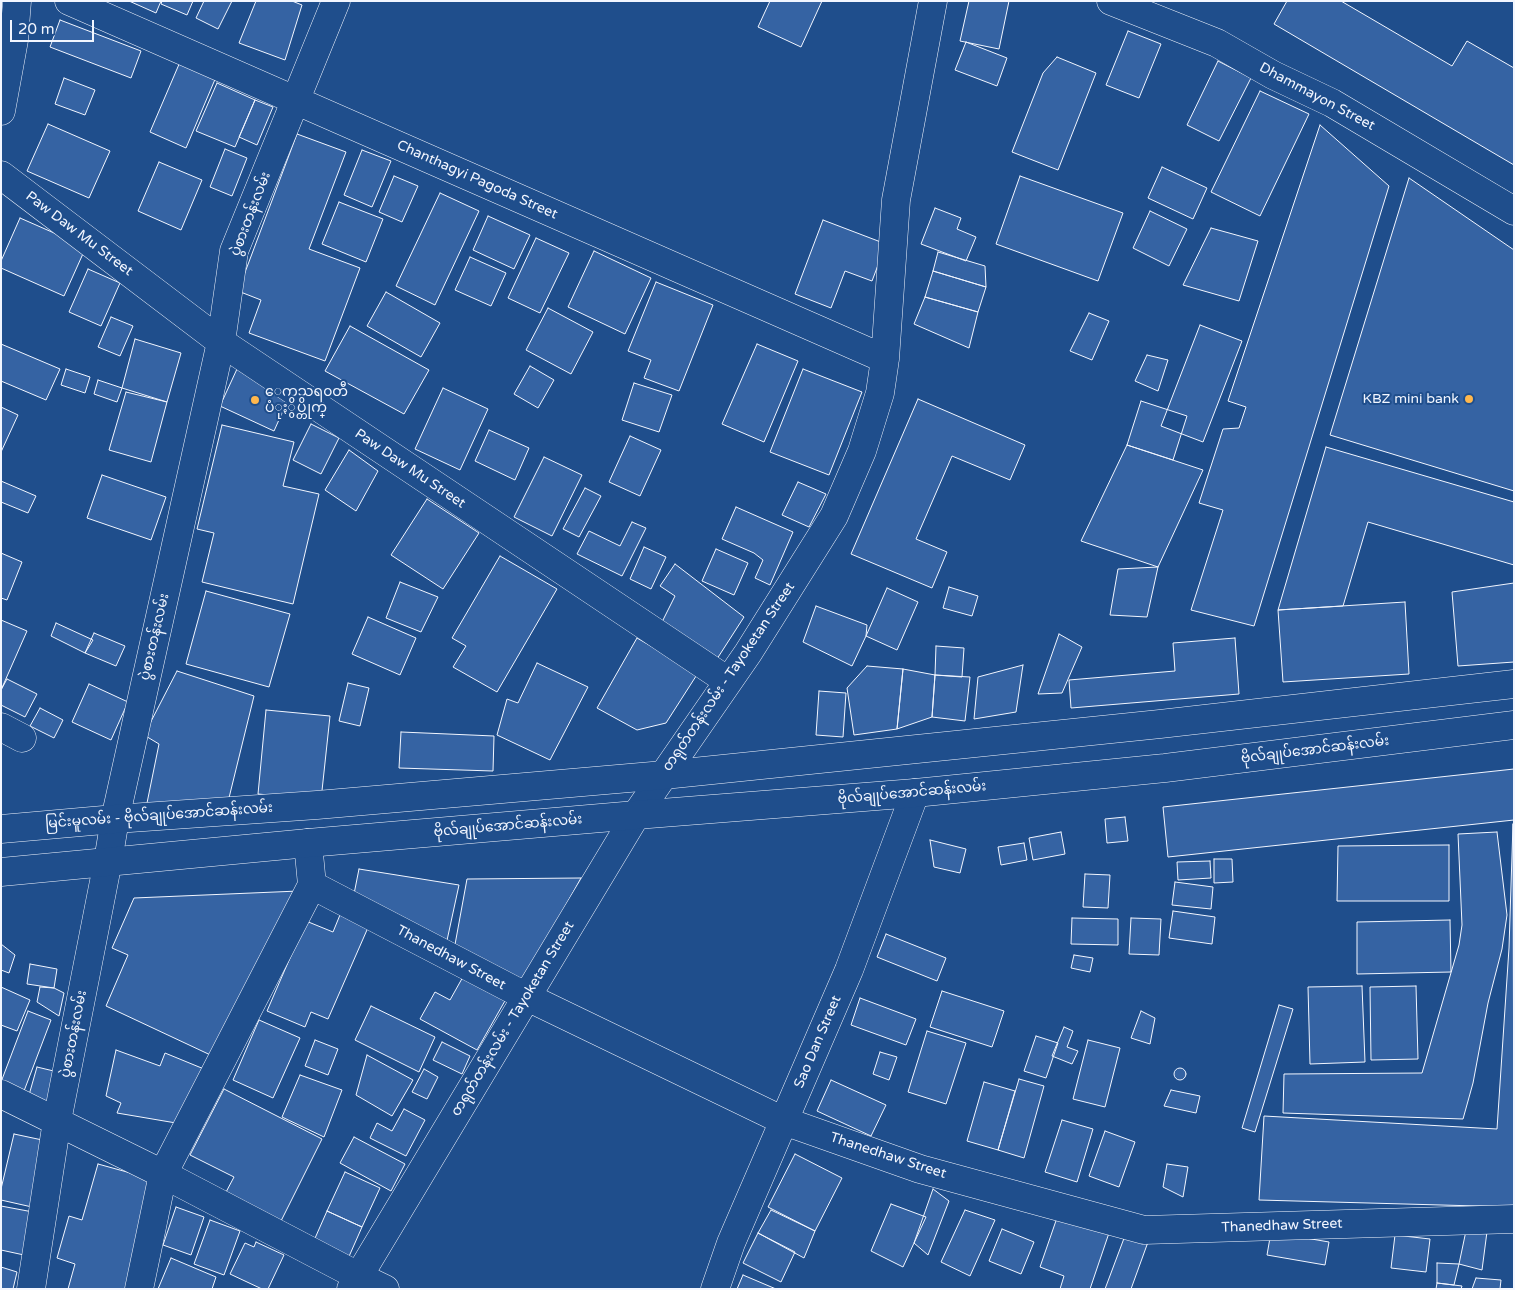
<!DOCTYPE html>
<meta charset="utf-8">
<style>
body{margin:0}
#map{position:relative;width:1515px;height:1290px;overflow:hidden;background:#1f4e8c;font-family:"Varela Round",sans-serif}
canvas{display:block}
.frame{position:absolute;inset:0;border:2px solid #f2f6ff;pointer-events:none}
.scale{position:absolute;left:10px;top:20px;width:84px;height:22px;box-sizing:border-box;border:2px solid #f2f6ff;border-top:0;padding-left:6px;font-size:15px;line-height:18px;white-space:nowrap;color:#f2f6ff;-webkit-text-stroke:4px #1f4e8c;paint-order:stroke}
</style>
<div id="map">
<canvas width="1515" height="1290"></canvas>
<div class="frame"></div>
<div class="scale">20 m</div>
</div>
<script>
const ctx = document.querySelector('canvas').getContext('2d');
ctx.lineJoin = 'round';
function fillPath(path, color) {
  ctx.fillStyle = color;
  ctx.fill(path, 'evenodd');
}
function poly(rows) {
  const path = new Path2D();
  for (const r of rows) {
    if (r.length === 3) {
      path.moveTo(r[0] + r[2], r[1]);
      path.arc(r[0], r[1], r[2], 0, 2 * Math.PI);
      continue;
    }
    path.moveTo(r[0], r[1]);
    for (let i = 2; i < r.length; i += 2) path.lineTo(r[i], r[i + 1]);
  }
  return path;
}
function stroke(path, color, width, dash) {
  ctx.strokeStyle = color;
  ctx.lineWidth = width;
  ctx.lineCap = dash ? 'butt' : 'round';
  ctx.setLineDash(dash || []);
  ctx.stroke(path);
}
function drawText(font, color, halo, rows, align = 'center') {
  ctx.font = font + ' "Varela Round","Noto Sans Myanmar",sans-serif';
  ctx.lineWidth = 4;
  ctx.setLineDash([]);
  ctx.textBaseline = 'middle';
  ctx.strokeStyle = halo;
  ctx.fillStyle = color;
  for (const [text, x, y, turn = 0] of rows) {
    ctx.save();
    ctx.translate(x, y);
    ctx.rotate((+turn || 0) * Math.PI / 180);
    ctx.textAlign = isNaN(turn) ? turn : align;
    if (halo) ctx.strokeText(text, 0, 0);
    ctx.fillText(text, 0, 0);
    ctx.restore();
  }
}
const building = poly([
 [129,1,161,1,156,13,129,1],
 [162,1,193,1,187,15,161,4,162,1],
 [204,1,232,1,218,29,196,18,204,1],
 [256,1,292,1,302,5,285,60,239,43,256,1],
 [770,1,822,1,801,47,758,27,770,1],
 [969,1,1009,1,999,49,960,41,969,1],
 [1287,1,1341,1,1452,66,1467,41,1514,68,1514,165,1274,24,1287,1],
 [60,20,141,51,131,78,50,47,60,20],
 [1128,31,1161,44,1139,98,1106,85,1128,31],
 [966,42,1007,58,997,86,955,70,966,42],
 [1057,57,1096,73,1058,170,1012,152,1043,73,1057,57],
 [1218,61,1251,78,1219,141,1187,125,1218,61],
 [180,62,216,77,186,148,150,132,180,62],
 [64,78,95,90,85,115,55,104,64,78],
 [217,83,255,100,235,147,196,131,217,83],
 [1260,91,1309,114,1260,216,1211,192,1260,91],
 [255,100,273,107,257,145,239,137,255,100],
 [48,124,110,151,89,198,27,171,48,124],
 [1320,125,1389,186,1254,626,1191,610,1223,510,1199,503,1223,429,1239,428,1246,407,1228,401,1320,125],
 [297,134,346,152,309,249,360,268,325,361,249,333,261,300,238,291,297,134],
 [225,149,247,158,232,196,210,187,225,149],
 [362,150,391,161,372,207,344,195,362,150],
 [159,162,202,180,181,230,138,211,159,162],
 [1162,167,1207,188,1193,219,1148,198,1162,167],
 [394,176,418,186,402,222,379,212,394,176],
 [1020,176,1123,213,1098,281,996,244,1020,176],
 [1409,178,1514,250,1514,491,1330,435,1409,178],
 [440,193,479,211,435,305,396,286,440,193],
 [339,202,383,219,366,262,322,244,339,202],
 [935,208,961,218,957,229,976,237,966,261,921,244,935,208],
 [1150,211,1187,229,1169,266,1133,248,1150,211],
 [488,216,530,235,514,269,473,250,488,216],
 [20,218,86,247,64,296,1,268,1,261,20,218],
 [823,220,886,244,872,281,845,271,831,308,795,294,823,220],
 [1211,228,1258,241,1239,301,1183,285,1211,228],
 [536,238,569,253,540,313,508,298,536,238],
 [594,251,651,278,625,334,568,307,594,251],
 [938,252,985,266,986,287,933,271,938,252],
 [470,257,506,273,491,306,455,290,470,257],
 [88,269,120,283,101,326,69,312,88,269],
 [933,271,986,287,978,312,925,297,933,271],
 [656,282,713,305,679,391,644,378,651,360,628,351,656,282],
 [386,292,440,323,421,357,367,326,386,292],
 [925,297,978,312,969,348,914,324,925,297],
 [548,308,593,332,571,374,526,350,548,308],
 [1089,313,1109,321,1092,360,1070,351,1089,313],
 [111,317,133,326,120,356,98,347,111,317],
 [1200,325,1242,341,1203,442,1161,426,1200,325],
 [350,326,429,370,404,414,325,371,350,326],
 [135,339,181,353,167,402,122,388,135,339],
 [1,344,60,369,46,400,1,381,1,344],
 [757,344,798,361,764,442,722,424,757,344],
 [1147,355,1168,360,1158,391,1135,381,1147,355],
 [530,366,554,380,538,408,514,394,530,366],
 [66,369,90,377,85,393,61,385,66,369],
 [237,369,291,393,274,431,220,406,237,369],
 [803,369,862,392,829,475,770,452,803,369],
 [98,380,122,388,117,402,94,394,98,380],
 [634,383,672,395,659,432,622,420,634,383],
 [443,388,488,409,460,470,415,449,443,388],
 [126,392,167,402,151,462,109,450,126,392],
 [918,399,1025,445,1010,480,952,456,916,539,947,552,932,588,851,554,918,399],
 [1141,401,1187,416,1173,460,1127,445,1141,401],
 [1,407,18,415,1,452,1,407],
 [311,424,339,438,321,474,293,460,311,424],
 [222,425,294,442,283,486,319,494,293,604,202,582,214,533,197,529,222,425],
 [489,430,529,448,515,480,475,461,489,430],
 [630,436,661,450,640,496,609,482,630,436],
 [1127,445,1203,470,1158,567,1081,541,1127,445],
 [1326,447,1514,502,1514,565,1368,522,1343,606,1278,610,1326,447],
 [349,450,378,471,356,511,325,490,349,450],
 [544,457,582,475,552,536,514,517,544,457],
 [102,475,166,497,151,540,87,518,102,475],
 [1,481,36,496,28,513,1,502,1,481],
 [798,482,826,494,809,527,782,515,798,482],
 [585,488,601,496,579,537,563,529,585,488],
 [427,499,479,533,443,589,391,555,427,499],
 [736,507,793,532,770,585,755,578,763,560,754,553,722,539,736,507],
 [632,522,646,528,622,576,577,554,589,531,620,546,632,522],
 [644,547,666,557,651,589,630,579,644,547],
 [716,549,748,563,734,595,702,581,716,549],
 [1,553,22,562,7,600,1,598,1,553],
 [500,556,557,589,497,692,453,667,466,646,452,638,500,556],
 [675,564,744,617,715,662,659,628,675,596,660,586,675,564],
 [1158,567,1147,617,1110,615,1118,569,1158,567],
 [400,582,438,597,421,632,386,618,400,582],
 [1514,583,1514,662,1458,666,1452,592,1514,583],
 [949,587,978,596,972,616,943,608,949,587],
 [887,588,918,602,897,650,866,636,887,588],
 [206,591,290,614,269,687,186,664,206,591],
 [1405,602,1409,674,1283,682,1278,610,1405,602],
 [816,606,867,625,866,636,852,666,803,642,816,606],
 [368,617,416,638,400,675,352,654,368,617],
 [1,620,27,631,1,690,1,620],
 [56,623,93,640,85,653,51,636,56,623],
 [94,633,125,646,116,666,85,653,94,633],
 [1059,634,1082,647,1062,693,1038,694,1059,634],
 [637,638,698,673,666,723,637,730,597,708,637,638],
 [1235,638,1239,694,1071,708,1069,680,1175,671,1173,643,1235,638],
 [936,646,964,648,962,677,935,675,936,646],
 [537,663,588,687,550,760,497,735,507,699,518,703,537,663],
 [1023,665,1016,712,974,719,978,677,1023,665],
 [867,666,903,669,897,729,854,735,847,688,867,666],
 [903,669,935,675,932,717,897,729,903,669],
 [177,671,254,696,227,806,147,803,159,744,144,735,177,671],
 [935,675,970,677,965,721,932,717,935,675],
 [7,679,37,694,25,717,1,705,1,690,7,679],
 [348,683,369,688,360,726,339,721,348,683],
 [89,684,128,702,111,740,72,722,89,684],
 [819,691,846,693,843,737,816,735,819,691],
 [40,708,63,720,54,738,30,726,40,708],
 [266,710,330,716,321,800,258,794,266,710],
 [401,732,494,736,493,771,399,768,401,732],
 [1514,769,1514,820,1168,857,1163,807,1514,769],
 [1125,817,1128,841,1107,843,1105,819,1125,817],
 [1513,824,1514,1207,1259,1200,1264,1116,1497,1129,1509,948,1513,824],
 [1061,832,1065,854,1033,860,1029,838,1061,832],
 [1497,832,1507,915,1502,949,1488,1003,1473,1083,1463,1119,1283,1113,1284,1074,1422,1073,1459,945,1462,925,1458,834,1497,832],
 [930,840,966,849,960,873,934,867,930,840],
 [1024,843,1027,860,1001,865,998,847,1024,843],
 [1449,845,1449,901,1337,901,1338,846,1449,845],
 [1214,859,1232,859,1233,882,1214,883,1214,859],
 [1210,861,1211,878,1178,880,1177,862,1210,861],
 [359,869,459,885,446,945,353,899,359,869],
 [1085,874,1110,875,1108,908,1083,907,1085,874],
 [581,878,523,982,454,950,467,879,581,878],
 [1175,882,1213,887,1211,909,1172,905,1175,882],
 [299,891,219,1059,106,1006,128,955,112,948,134,898,299,891],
 [342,910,370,923,328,1019,311,1012,305,1027,267,1011,306,921,333,932,342,910],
 [1173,911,1215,917,1212,944,1169,938,1173,911],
 [1072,918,1118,919,1118,945,1071,944,1072,918],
 [1131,918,1161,919,1159,955,1129,954,1131,918],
 [1450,920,1451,972,1357,974,1357,922,1450,920],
 [886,934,946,958,937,981,877,957,886,934],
 [1,944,15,955,9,973,1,970,1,944],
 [1074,955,1093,958,1090,972,1071,968,1074,955],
 [30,964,57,969,54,988,27,984,30,964],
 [464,975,506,999,477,1050,420,1019,435,992,450,1000,464,975],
 [1362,986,1365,1062,1310,1064,1308,987,1362,986],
 [1416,986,1418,1059,1371,1060,1370,987,1416,986],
 [1,987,30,1000,17,1031,1,1025,1,987],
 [40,987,54,988,64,993,59,1016,37,1002,40,987],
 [942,991,1004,1011,992,1047,930,1027,942,991],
 [860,998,916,1019,906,1045,851,1025,860,998],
 [1279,1005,1293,1009,1255,1132,1242,1128,1279,1005],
 [371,1006,435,1037,419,1072,355,1040,371,1006],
 [28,1011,51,1020,24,1091,1,1082,28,1011],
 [1141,1011,1155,1018,1150,1044,1131,1038,1141,1011],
 [259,1020,300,1038,273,1098,233,1080,259,1020],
 [1064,1027,1073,1031,1067,1047,1078,1051,1072,1064,1052,1056,1064,1027],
 [927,1031,966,1043,946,1104,908,1092,927,1031],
 [1036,1036,1058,1043,1046,1078,1024,1071,1036,1036],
 [315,1040,338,1049,328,1075,305,1066,315,1040],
 [1088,1040,1120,1048,1105,1107,1073,1099,1088,1040],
 [442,1042,470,1056,462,1074,433,1060,442,1042],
 [116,1050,160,1066,165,1053,204,1069,176,1123,117,1113,121,1103,106,1096,116,1050],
 [880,1052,897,1057,889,1080,873,1074,880,1052],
 [367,1055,413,1080,392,1116,356,1095,367,1055],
 [37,1067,62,1073,52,1108,27,1102,37,1067],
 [1180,1074,6],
 [424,1069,438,1077,427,1099,412,1092,424,1069],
 [300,1075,342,1090,324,1137,282,1117,300,1075],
 [1019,1079,1044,1086,1024,1158,998,1150,1019,1079],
 [831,1080,886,1105,871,1136,817,1111,831,1080],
 [984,1082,1015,1091,998,1150,967,1141,984,1082],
 [224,1089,322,1139,280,1223,225,1194,234,1177,190,1155,224,1089],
 [1171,1090,1200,1096,1196,1113,1164,1106,1171,1090],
 [404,1109,425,1120,406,1156,370,1138,377,1123,392,1131,404,1109],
 [1062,1120,1093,1129,1077,1182,1045,1172,1062,1120],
 [1105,1131,1135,1142,1119,1187,1089,1176,1105,1131],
 [14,1134,47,1141,32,1207,1,1200,1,1189,14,1134],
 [354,1137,405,1164,391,1191,340,1163,354,1137],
 [795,1154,842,1178,815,1231,768,1207,795,1154],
 [98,1164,156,1180,130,1289,68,1289,75,1264,57,1258,69,1216,82,1220,98,1164],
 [1167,1164,1188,1167,1183,1197,1163,1187,1167,1164],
 [345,1172,380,1188,362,1227,327,1211,345,1172],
 [933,1189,949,1201,928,1255,914,1243,933,1189],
 [891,1204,926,1217,903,1267,871,1251,891,1204],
 [1,1206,33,1212,24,1255,1,1250,1,1206],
 [176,1207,204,1217,191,1255,163,1245,176,1207],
 [771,1210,815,1231,804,1258,758,1233,771,1210],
 [965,1210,995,1220,970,1276,941,1262,965,1210],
 [327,1211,362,1227,347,1261,312,1245,327,1211],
 [1059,1212,1110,1230,1090,1289,1060,1289,1064,1276,1040,1267,1059,1212],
 [210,1220,240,1231,224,1275,194,1264,210,1220],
 [1488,1224,1482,1270,1459,1264,1467,1226,1488,1224],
 [1002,1229,1034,1242,1021,1274,989,1261,1002,1229],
 [1271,1232,1329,1242,1325,1265,1267,1255,1271,1232],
 [758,1233,795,1252,781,1282,743,1263,758,1233],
 [1126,1233,1148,1242,1131,1289,1105,1289,1126,1233],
 [1395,1235,1430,1239,1426,1272,1391,1268,1395,1235],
 [256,1242,284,1255,268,1289,262,1289,230,1274,245,1243,254,1247,256,1242],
 [171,1258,216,1277,212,1289,158,1289,171,1258],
 [1437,1263,1459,1264,1454,1285,1437,1283,1437,1263],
 [1,1267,17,1272,13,1289,1,1289,1,1267],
 [743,1275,776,1289,737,1289,743,1275],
 [1476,1278,1501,1280,1500,1289,1472,1289,1476,1278],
 [1437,1283,1462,1286,1461,1289,1436,1289,1437,1283]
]);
const minor = poly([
 [69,1,885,359],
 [1111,1,1217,43,1273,75,1332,103,1514,211],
 [1,175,221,342,728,681],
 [1,727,22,738],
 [312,885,527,997,784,1121,920,1169,1144,1230,1514,1219],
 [1,1094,163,1174,358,1276,385,1289],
 [31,1289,57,1121,108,861,115,819,221,342,234,251,336,1],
 [139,1289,163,1174,312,885,308,843],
 [351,1289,636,815,748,653,834,516,862,451,880,393,885,359,896,200,933,1],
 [715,1289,731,1243,849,970,915,793]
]);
const major = poly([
 [1,111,14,40,17,1]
]);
const highway = poly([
 [1,829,115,819,317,805,664,775,1160,724,1514,684],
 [1,872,308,843,636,815,915,793,1165,768,1514,725]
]);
const markers = [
 [1469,399,5,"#ffb74d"],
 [255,400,5,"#ffb74d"]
];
const streetNames = [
 ["Dhammayon Street",1317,97,28],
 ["Chanthagyi Pagoda Street",477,180,24],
 ["ပွဲစားတန်းလမ်း",251,214,-69],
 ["Paw Daw Mu Street",79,234,37],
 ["Paw Daw Mu Street",410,469,34],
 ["ပွဲစားတန်းလမ်း",155,637,-77],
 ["တရုတ်တန်းလမ်း - Tayoketan Street",729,677,-56],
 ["ဗိုလ်ချုပ်အောင်ဆန်းလမ်း",1315,750,-7],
 ["ဗိုလ်ချုပ်အောင်ဆန်းလမ်း",912,793,-5],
 ["မြင်းမူလမ်း - ဗိုလ်ချုပ်အောင်ဆန်းလမ်း",159,816,-4],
 ["ဗိုလ်ချုပ်အောင်ဆန်းလမ်း",508,826,-5],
 ["Thanedhaw Street",451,958,28],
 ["တရုတ်တန်းလမ်း - Tayoketan Street",513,1019,-59],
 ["ပွဲစားတန်းလမ်း",74,1034,-79],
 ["Sao Dan Street",818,1042,-67],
 ["Thanedhaw Street",888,1156,18],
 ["Thanedhaw Street",1282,1226,-2]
];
const poiNames = [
 ["ေကသရ၀တီ",265,392],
 ["ပံုႏွိပ္တိုက္",265,408],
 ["KBZ mini bank",1459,399,"right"]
];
fillPath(building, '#3563a3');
stroke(building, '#f2f6ff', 1);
stroke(minor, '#f2f6ff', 29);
stroke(major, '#f2f6ff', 29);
stroke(highway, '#f2f6ff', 29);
stroke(minor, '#1f4e8c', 28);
stroke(major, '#1f4e8c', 28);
stroke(highway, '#1f4e8c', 28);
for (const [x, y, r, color] of markers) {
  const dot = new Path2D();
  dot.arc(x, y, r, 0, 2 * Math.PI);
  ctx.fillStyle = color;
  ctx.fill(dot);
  stroke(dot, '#1f4e8c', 2);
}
drawText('14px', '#f2f6ff', '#1f4e8c', streetNames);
drawText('14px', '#f2f6ff', '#1f4e8c', poiNames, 'left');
</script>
